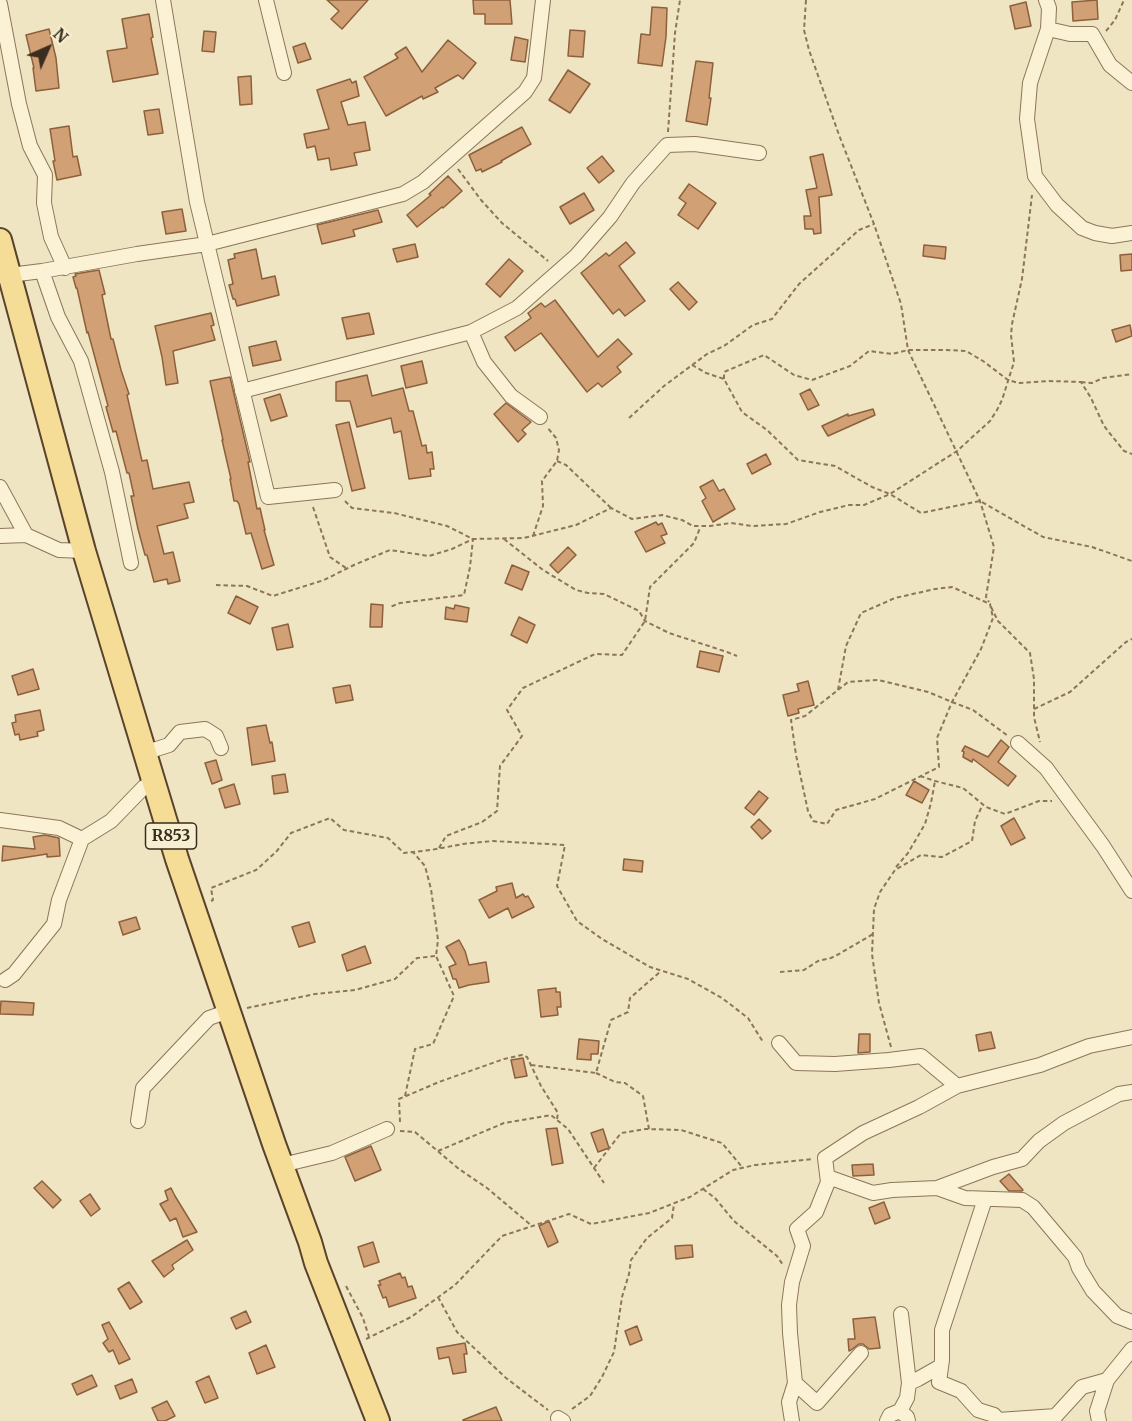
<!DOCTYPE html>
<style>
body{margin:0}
#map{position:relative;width:1132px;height:1421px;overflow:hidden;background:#f0e5c2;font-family:Merriweather,serif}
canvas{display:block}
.north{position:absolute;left:18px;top:18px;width:60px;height:60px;-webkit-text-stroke:4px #f7efd2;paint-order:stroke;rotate:45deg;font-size:16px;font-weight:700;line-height:24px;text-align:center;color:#3a2d1d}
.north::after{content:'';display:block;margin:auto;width:21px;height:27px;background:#3a2d1d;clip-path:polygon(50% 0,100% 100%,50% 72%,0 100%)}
</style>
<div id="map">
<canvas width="1132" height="1421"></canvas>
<div class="north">N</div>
</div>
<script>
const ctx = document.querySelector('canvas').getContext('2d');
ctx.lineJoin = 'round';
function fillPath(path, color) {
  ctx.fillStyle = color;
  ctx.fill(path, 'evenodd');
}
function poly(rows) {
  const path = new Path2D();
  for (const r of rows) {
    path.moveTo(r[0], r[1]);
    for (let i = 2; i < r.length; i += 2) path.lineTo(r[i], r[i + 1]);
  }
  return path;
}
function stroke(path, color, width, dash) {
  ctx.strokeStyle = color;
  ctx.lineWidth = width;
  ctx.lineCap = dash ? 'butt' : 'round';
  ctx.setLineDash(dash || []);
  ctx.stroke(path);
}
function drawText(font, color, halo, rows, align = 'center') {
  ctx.font = font + ' Merriweather,serif';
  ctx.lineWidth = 4.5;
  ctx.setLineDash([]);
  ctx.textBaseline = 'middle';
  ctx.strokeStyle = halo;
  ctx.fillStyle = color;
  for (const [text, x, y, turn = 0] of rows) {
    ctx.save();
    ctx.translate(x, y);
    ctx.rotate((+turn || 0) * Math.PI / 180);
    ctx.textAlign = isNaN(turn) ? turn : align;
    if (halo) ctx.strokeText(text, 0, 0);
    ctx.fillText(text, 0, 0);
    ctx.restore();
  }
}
const building = poly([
 [327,0,368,0,342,29,331,19,339,11,327,0],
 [473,0,510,0,512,24,485,24,485,14,474,14,473,0],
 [1097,0,1098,19,1073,21,1072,2,1097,0],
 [1026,2,1031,26,1015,29,1010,6,1026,2],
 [652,7,667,8,666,37,662,66,638,63,641,34,650,35,652,7],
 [149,14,153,37,151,38,158,74,113,82,107,51,127,48,122,19,149,14],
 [49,29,56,58,59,88,36,91,33,68,34,68,26,35,49,29],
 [570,30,585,31,583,57,568,56,570,30],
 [204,31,216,32,214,52,202,51,204,31],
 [515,37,528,40,525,62,511,60,515,37],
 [448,40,476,63,463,79,458,75,435,88,438,92,423,99,422,96,386,116,364,77,398,58,395,54,406,47,422,72,448,40],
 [305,43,311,59,298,63,293,47,305,43],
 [696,61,713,63,709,98,711,98,707,125,686,121,696,61],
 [568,70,590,84,570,113,549,100,568,70],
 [251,76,252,104,240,105,238,77,251,76],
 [350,79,352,83,356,81,359,96,341,102,348,125,365,122,370,150,354,153,357,165,331,170,329,158,318,160,315,146,307,148,304,134,329,129,317,90,350,79],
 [159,109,163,133,148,135,144,111,159,109],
 [69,126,73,157,77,156,81,175,57,180,53,161,55,161,50,129,69,126],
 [522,127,531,144,501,161,502,162,482,172,481,169,476,171,469,155,522,127],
 [823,154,832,195,819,197,821,233,814,234,813,229,805,229,804,216,811,216,806,190,817,188,810,157,823,154],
 [602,156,614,171,599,183,587,168,602,156],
 [448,176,462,191,443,208,442,207,417,227,407,215,431,195,429,194,448,176],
 [689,184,716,203,698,229,678,215,686,203,679,198,689,184],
 [584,193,594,210,570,224,560,207,584,193],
 [182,209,186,231,166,234,162,212,182,209],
 [378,210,382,222,353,230,355,236,322,244,317,225,378,210],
 [626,242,635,253,619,266,645,301,625,316,619,309,613,314,581,273,606,253,609,256,626,242],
 [415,244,418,257,397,262,393,249,415,244],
 [924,245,946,247,945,259,923,256,924,245],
 [256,249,262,279,275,276,279,295,237,306,235,299,233,299,229,285,233,284,228,260,235,258,234,254,256,249],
 [1132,254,1132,270,1121,271,1120,255,1132,254],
 [509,259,523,271,500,297,486,284,509,259],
 [99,270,105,294,102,295,111,339,113,339,121,370,129,394,127,395,142,461,147,460,153,489,189,482,194,502,184,504,188,518,157,526,164,554,173,552,180,581,168,584,167,579,154,582,147,555,145,555,138,529,131,496,134,496,129,473,127,473,116,431,113,432,106,407,108,406,88,332,87,333,77,288,76,288,73,277,76,276,75,274,99,270],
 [678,282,697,302,689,310,670,289,678,282],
 [555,300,598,357,618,339,632,354,617,367,621,372,602,387,598,383,587,392,541,333,515,351,505,337,531,318,528,313,541,303,545,307,555,300],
 [211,313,214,325,211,326,215,340,173,351,178,383,166,385,162,357,155,326,211,313],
 [369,313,374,334,347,339,342,318,369,313],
 [1130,325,1132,336,1116,342,1112,330,1130,325],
 [276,341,281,360,253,366,249,347,276,341],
 [422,361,427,383,406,388,401,366,422,361],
 [367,375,372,396,403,388,409,411,413,411,422,446,426,445,427,453,432,452,434,469,430,469,431,476,409,479,401,431,394,433,391,418,357,427,350,401,336,401,336,382,367,375],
 [230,377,250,462,248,462,257,509,260,508,265,530,264,530,274,565,262,569,251,533,246,534,239,504,237,501,234,501,230,479,231,479,222,440,223,440,210,381,230,377],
 [810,389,819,405,808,410,800,394,810,389],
 [280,394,287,416,271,421,264,399,280,394],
 [506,403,531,422,522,430,526,434,518,442,494,414,506,403],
 [873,409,875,415,828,436,822,426,848,414,848,416,873,409],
 [349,422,365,488,352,491,336,425,349,422],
 [766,454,771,464,752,474,747,464,766,454],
 [713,480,719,491,724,489,735,509,713,522,702,501,706,498,700,487,713,480],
 [656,522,658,525,662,523,667,534,661,536,665,543,646,552,635,532,656,522],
 [568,547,576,555,558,573,550,565,568,547],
 [512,565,529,572,522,590,505,583,512,565],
 [236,596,258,607,250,624,228,613,236,596],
 [371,604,383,605,382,627,370,627,371,604],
 [455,605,469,608,467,622,445,619,446,607,454,609,455,605],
 [519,617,535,625,527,643,511,635,519,617],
 [288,624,293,647,277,650,272,628,288,624],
 [700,651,723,656,719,672,697,667,700,651],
 [33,669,39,689,18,695,12,676,33,669],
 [808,681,814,705,798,709,799,713,788,716,783,695,799,691,797,684,808,681],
 [350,685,353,700,336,703,333,688,350,685],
 [40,710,44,730,37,732,38,736,20,740,19,734,15,735,12,723,16,722,15,715,40,710],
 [266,725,270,743,272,742,275,761,252,765,247,728,266,725],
 [1001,740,1009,747,998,762,1016,776,1008,786,973,759,972,762,963,757,964,752,962,751,965,746,988,757,1001,740],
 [216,760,222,780,212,784,205,763,216,760],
 [285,774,288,792,274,794,272,776,285,774],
 [914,781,929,790,922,803,906,795,914,781],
 [234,784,240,804,225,808,219,789,234,784],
 [759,791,768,798,754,815,745,808,759,791],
 [1014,818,1025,838,1011,845,1001,826,1014,818],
 [759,819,771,831,762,839,751,827,759,819],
 [45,835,59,838,60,856,47,857,47,854,2,861,3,846,35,849,33,837,45,835],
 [624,859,643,861,642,872,623,870,624,859],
 [512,883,516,898,523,894,525,897,528,896,534,907,512,918,508,908,489,918,479,900,497,891,496,887,512,883],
 [136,917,140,929,123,935,119,922,136,917],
 [309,922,315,942,299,947,292,927,309,922],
 [459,940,465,951,469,965,486,962,489,982,469,985,459,988,456,979,453,979,449,967,456,964,446,947,459,940],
 [365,946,371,963,347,971,342,955,365,946],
 [556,988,556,992,560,992,561,1007,557,1007,558,1015,541,1017,538,990,556,988],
 [1,1001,34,1003,33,1015,0,1014,1,1001],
 [991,1032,995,1048,979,1051,976,1035,991,1032],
 [859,1034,870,1034,870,1052,858,1053,859,1034],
 [579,1039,599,1041,598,1054,591,1054,591,1060,577,1059,579,1039],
 [523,1058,527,1076,515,1078,511,1060,523,1058],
 [557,1128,563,1163,552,1165,546,1129,557,1128],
 [603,1129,609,1148,598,1152,591,1133,603,1129],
 [371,1146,381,1170,355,1181,345,1157,371,1146],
 [873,1164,874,1175,853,1176,852,1165,873,1164],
 [1009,1174,1023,1190,1022,1191,1009,1191,1000,1181,1009,1174],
 [42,1181,61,1200,53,1208,34,1188,42,1181],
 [171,1188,175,1196,197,1232,183,1237,176,1218,170,1221,160,1204,168,1200,165,1191,171,1188],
 [90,1194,100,1209,91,1216,80,1201,90,1194],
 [884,1202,890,1218,875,1224,869,1208,884,1202],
 [549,1221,558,1242,548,1247,539,1226,549,1221],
 [187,1240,193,1250,172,1265,174,1269,164,1277,152,1261,187,1240],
 [373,1242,379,1262,364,1267,358,1247,373,1242],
 [692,1245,693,1257,676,1259,675,1246,692,1245],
 [400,1273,402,1278,405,1277,408,1287,412,1286,416,1298,389,1307,386,1297,383,1298,378,1285,381,1285,379,1281,400,1273],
 [129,1282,142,1302,130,1309,118,1289,129,1282],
 [246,1311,251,1322,236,1329,231,1318,246,1311],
 [875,1317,880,1348,869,1349,863,1344,859,1344,851,1350,849,1351,848,1339,855,1339,853,1319,875,1317],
 [109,1322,130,1359,119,1364,113,1350,109,1352,103,1343,108,1339,102,1325,109,1322],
 [637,1326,642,1340,630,1345,625,1331,637,1326],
 [465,1343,467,1354,464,1354,466,1372,453,1374,449,1357,439,1359,437,1348,465,1343],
 [266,1345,275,1367,257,1374,249,1353,266,1345],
 [92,1375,97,1386,77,1395,72,1384,92,1375],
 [209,1376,218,1398,205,1403,196,1382,209,1376],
 [132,1379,137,1392,120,1399,115,1386,132,1379],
 [167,1401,175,1416,165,1421,158,1421,152,1408,167,1401],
 [496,1407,502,1421,463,1421,463,1420,496,1407]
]);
const path = poly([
 [806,0,804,30,809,50,839,135,874,224,901,304,908,350,980,501,994,547,986,597,989,602],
 [1106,31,1115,20,1124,0],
 [668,132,675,33,680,0],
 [458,169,481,200,502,223,548,261],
 [692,365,706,373,724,379,742,412,767,430,798,460,835,466,872,487,890,494,921,513,980,501,1043,537,1092,547,1132,561],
 [724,379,724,372,764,355,794,375,812,380,850,366,869,351,892,354,908,350,946,350,966,351,983,361,1008,380,1019,383,1049,381,1081,382,1091,398,1104,426,1124,451,1132,454],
 [1081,382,1092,383,1103,378,1132,374],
 [629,418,664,386,707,354,724,346,753,325,772,319,799,284,859,230,874,224],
 [557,461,566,465,611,508],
 [345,501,352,508,394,513,447,526,473,539,524,538,576,525,611,508,632,519,662,515,682,520,693,526,710,526,731,523,752,526,786,524,820,512,849,505,864,505,890,494,957,451,990,421,997,410,1002,400,1014,362,1011,335,1012,324,1022,279,1032,195],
 [313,507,330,557,346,568],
 [533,536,543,506,542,481,557,461,559,450,556,438,547,427],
 [504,539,543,570,576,590,588,593,604,594,639,611,645,621,669,633,727,652,737,656],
 [216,585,247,586,273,596,324,580,354,565,390,550,429,556,452,549,473,539,470,567,464,595,400,603,390,607],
 [991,607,998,621,1030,653,1034,679,1034,717,1040,742],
 [838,690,846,646,861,613,895,598,935,589,952,587,990,604,993,618,981,649,952,702,937,738,939,767,875,799,836,810,827,824,813,821,808,811,796,755,791,720,805,716,848,682,878,680,928,692,952,702,973,710,1008,736],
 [1034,709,1070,692,1126,642,1132,639],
 [920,776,935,781,963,788,986,807,1005,814,1039,801,1052,801],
 [439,848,446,836,482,822,497,811,500,766,522,736,507,710,523,688,595,654,622,655,645,621,650,587,694,543,700,528],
 [896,867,908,853,925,824,931,803,935,781],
 [211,901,213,900,211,888,256,870,276,852,291,833,330,818,344,830,388,838,404,853,431,850,463,844,493,841,565,845,557,886,577,921,602,939,650,967,688,979,722,998,748,1018,763,1042,764,1042],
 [780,972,804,970,818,961,831,958,839,954,873,934],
 [247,1008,315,994,355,990,395,979,417,958,436,956],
 [891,1047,879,1003,872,954,874,909,880,892,895,870,921,855,942,857,972,841,975,821,983,804],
 [531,1065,596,1073,611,1020,628,1012,630,998,661,971],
 [596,1073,615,1082,625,1083,643,1096,649,1129],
 [405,1096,415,1049,433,1044,454,996,436,956,438,940,431,889,425,866,413,852],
 [400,1122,399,1099,439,1082,504,1059,522,1055,527,1057,541,1086,558,1113,557,1119],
 [400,1131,415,1132,459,1169,487,1188,532,1226],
 [438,1151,504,1123,551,1115,568,1129,604,1183],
 [594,1168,621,1133,646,1129,681,1130,722,1143,742,1167],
 [703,1189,715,1198,734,1221,777,1256,783,1265],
 [346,1286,363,1318,369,1337],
 [438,1297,457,1332,506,1378,548,1410],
 [366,1339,411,1317,455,1285,502,1236,569,1214,591,1224,649,1213,690,1197,733,1170,755,1165,813,1159],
 [572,1409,590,1396,602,1377,614,1352,622,1297,629,1274,631,1260,647,1238,672,1218,674,1204]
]);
const street = poly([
 [163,0,197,202,268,497,335,490],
 [266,0,284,73],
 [1046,0,1049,8,1048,29,1030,83,1027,119,1035,176,1057,205,1082,228,1095,233,1112,236,1132,233],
 [0,4,19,104,30,146,45,175,44,203,51,237,65,268],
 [1048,29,1070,34,1092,34,1110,65,1132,83],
 [42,271,137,254,207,244,403,194,423,182,525,92,534,78,543,0],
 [2,276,42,271,58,317,81,361,112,472,131,563],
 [471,332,484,362,511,396,540,417],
 [242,391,471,332,517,308,576,256,610,217,633,183,667,145,695,144,759,153],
 [0,487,26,535,59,550,84,551],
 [0,536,26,535],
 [1018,743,1046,768,1103,846,1132,891],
 [144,753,169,745,180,732,205,729,216,736,221,748],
 [0,820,59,828,82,839,111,821,144,787,155,784],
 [5,980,14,974,54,924,59,900,82,839],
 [779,1043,796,1063,835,1064,889,1060,921,1056,957,1086,1040,1065,1089,1046,1132,1037],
 [138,1121,143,1088,209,1018,229,1011],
 [282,1165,332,1153,387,1129],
 [828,1177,873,1193,892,1190,937,1188,993,1167,1022,1159,1039,1141,1064,1123,1119,1094,1132,1092],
 [937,1188,965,1198,1022,1200,1033,1207,1065,1245,1075,1257,1079,1268,1093,1291,1117,1316,1132,1322],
 [985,1199,942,1330,942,1360,939,1382,961,1391,978,1410,994,1415,998,1420,1056,1416],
 [901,1314,909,1383],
 [861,1353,817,1403,795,1383,790,1333,789,1305,792,1282,803,1246,797,1229,816,1212,828,1182,825,1158,863,1133,919,1107,957,1086],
 [900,1411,907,1398,909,1383,918,1379,941,1366],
 [558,1418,563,1421],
 [792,1421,789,1402,795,1383],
 [887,1421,890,1415,900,1411,907,1417,908,1421],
 [1051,1421,1082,1387,1107,1380,1132,1349],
 [1099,1421,1097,1411,1107,1380]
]);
const primary = poly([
 [0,240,84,551,177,859,274,1144,310,1242,316,1263,378,1421]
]);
const shields = [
 [171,836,51]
];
const shieldNames = [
 ["R853",171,836]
];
fillPath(building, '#d1a075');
stroke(building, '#8c603c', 1.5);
stroke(street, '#8b7658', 16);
stroke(primary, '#59432c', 26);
stroke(path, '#8b7658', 2, [4.5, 3]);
stroke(street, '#fbf2d6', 14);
stroke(primary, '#f6dd97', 22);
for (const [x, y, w] of shields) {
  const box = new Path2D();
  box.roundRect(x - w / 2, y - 13, w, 26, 4.5);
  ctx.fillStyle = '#f7efd2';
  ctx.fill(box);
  stroke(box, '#3a2d1d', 1.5);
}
drawText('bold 16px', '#3a2d1d', null, shieldNames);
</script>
